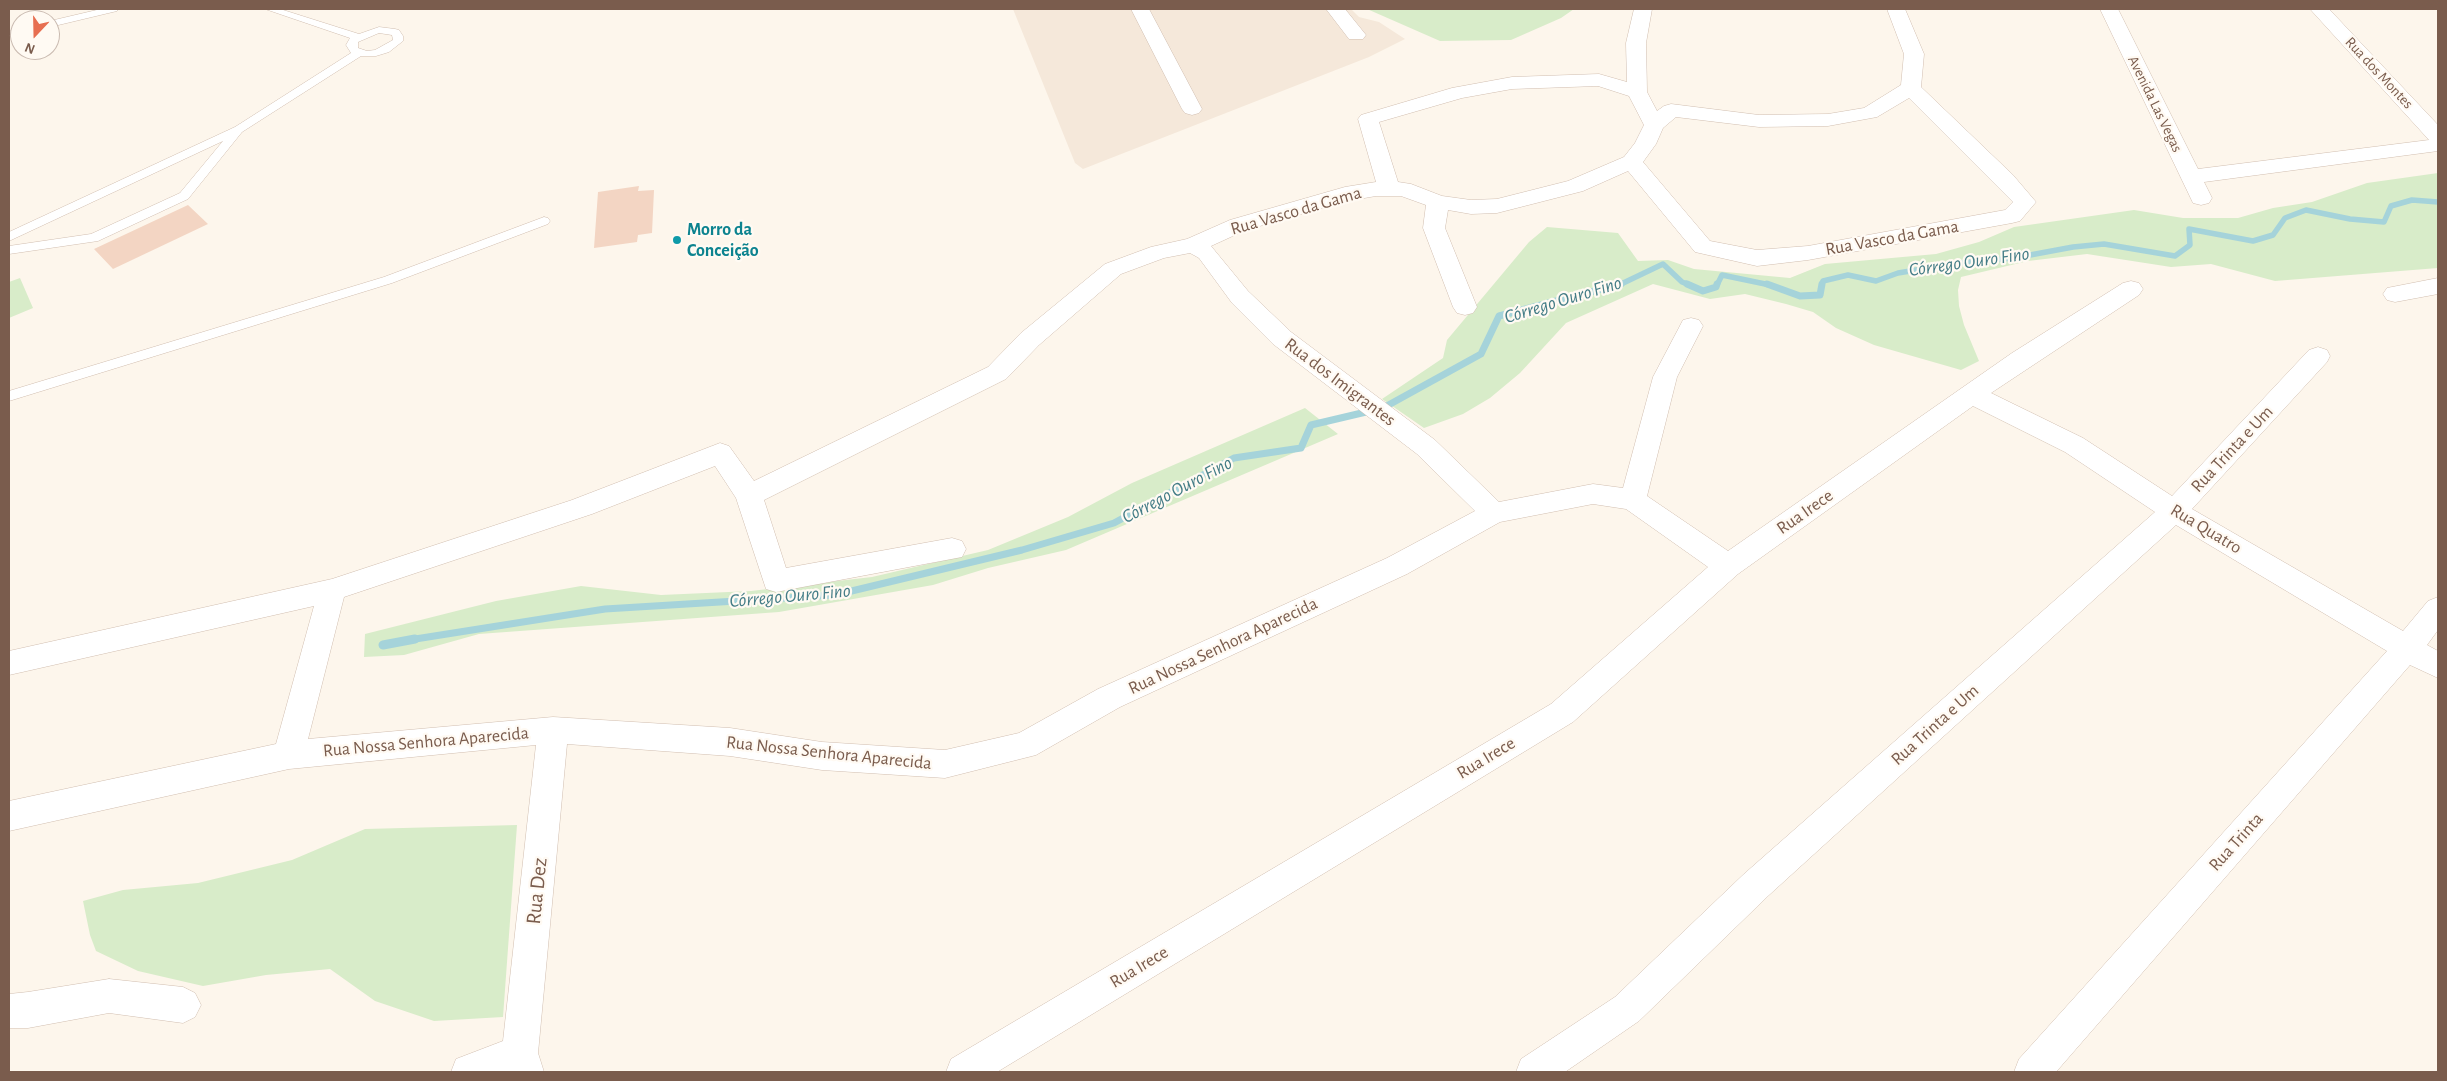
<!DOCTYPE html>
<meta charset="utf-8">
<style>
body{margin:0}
#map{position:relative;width:2447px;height:1081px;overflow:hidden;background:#fdf6ec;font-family:"Alegreya Sans",sans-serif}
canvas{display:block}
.frame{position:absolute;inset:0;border:10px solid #7a5c4d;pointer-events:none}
.north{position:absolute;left:10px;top:10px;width:50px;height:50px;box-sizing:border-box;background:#fffaf3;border:1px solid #cabbb1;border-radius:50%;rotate:201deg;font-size:14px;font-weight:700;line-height:20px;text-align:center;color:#7a5c4d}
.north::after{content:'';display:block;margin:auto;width:18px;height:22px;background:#e76f51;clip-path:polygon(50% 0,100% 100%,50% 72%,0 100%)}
</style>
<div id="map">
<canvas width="2447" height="1081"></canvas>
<div class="frame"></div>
<div class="north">N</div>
</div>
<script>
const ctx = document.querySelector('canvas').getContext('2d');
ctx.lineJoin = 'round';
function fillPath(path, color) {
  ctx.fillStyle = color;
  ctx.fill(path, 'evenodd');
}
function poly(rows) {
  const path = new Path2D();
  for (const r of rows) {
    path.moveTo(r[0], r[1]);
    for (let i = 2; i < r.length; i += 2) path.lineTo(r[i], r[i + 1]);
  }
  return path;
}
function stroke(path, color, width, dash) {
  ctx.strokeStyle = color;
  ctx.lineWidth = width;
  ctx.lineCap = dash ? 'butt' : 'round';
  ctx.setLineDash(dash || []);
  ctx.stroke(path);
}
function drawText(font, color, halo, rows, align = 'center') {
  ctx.font = font + ' "Alegreya Sans",sans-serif';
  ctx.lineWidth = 4.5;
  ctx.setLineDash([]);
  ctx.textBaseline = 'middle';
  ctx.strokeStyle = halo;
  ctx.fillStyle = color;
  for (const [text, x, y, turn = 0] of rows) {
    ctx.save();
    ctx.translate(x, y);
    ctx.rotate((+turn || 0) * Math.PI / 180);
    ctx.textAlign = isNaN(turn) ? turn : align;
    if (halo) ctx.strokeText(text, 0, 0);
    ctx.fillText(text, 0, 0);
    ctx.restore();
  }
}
const residential = poly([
 [1013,9,1351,9,1359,17,1379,22,1405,39,1369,57,1083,169,1075,163]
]);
const green = poly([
 [1367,9,1574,9,1561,18,1511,40,1440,41],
 [2438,173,2438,268,2275,281,2211,264,2171,267,2087,254,2028,261,1961,277,1958,290,1959,306,1964,325,1979,361,1961,370,1874,345,1836,328,1813,312,1786,304,1745,294,1710,299,1653,284,1566,323,1520,373,1490,398,1463,414,1424,428,1382,399,1443,358,1447,340,1529,242,1547,227,1618,233,1638,261,1668,260,1694,269,1790,278,1825,264,1936,254,1979,242,2014,227,2134,210,2183,218,2238,218,2273,208,2312,202,2367,183],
 [20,278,33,308,9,318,9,282],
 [1305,408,1338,434,1066,550,988,568,933,585,779,612,479,634,404,655,364,657,365,634,496,601,581,586,661,595,751,591,872,577,988,550,1068,517,1132,483],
 [517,825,503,1017,434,1021,375,1001,330,969,266,975,203,986,138,971,96,951,90,935,83,901,123,890,198,883,292,860,365,829]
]);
const streamFar2 = poly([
 [1619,285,1663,264,1682,282,1690,285],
 [1717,285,1722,275,1770,285],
 [1822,285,1823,281,1848,275,1876,281,1898,273,1959,263,2014,258,2073,247,2104,244,2175,256,2190,245,2189,229,2253,241,2273,235,2285,218,2306,210,2350,219,2384,222,2391,206,2412,200,2438,202]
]);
const streamFar1 = poly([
 [1687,284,1703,291,1716,287,1717,284],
 [1767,284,1800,296,1820,295,1822,284],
 [409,640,605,609,835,595,1022,550,1114,523,1234,458,1301,448,1311,425,1383,408,1481,354,1499,316,1621,284]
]);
const stream = poly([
 [383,645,415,639]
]);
const building = poly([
 [639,186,638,191,654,190,652,233,638,235,637,242,594,248,598,192],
 [188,205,208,224,113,269,94,249]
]);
const service = poly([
 [101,9,118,9,117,11,50,27,50,21,101,9],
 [265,9,280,9,359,34,379,27,395,29,399,30,403,36,403,41,389,52,376,56,361,56,242,132,188,199,98,241,9,254,9,246,91,234,180,193,223,141,9,241,9,232,235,127,351,53,346,45,350,38,265,9],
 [379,33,392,35,393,40,375,50,367,51,358,48,358,42,379,33],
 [20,28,20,34,9,37,9,31,20,28],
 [544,217,548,218,550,221,548,224,392,283,9,401,9,391,384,277,544,217]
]);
const minor = poly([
 [1131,9,1149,9,1202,109,1199,113,1192,115,1185,113,1182,109,1131,9],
 [1326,9,1345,9,1366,35,1363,39,1349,39,1326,9],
 [1634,9,1652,9,1646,43,1647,92,1657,111,1664,106,1671,104,1759,115,1828,114,1864,108,1901,85,1904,54,1887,9,1905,9,1924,54,1921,87,2013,175,2036,202,2020,221,2012,223,1808,260,1757,266,1695,252,1628,171,1583,191,1497,213,1471,214,1448,210,1445,228,1477,307,1473,313,1465,315,1457,313,1453,307,1423,228,1426,205,1401,196,1376,196,1347,201,1246,230,1211,246,1248,291,1291,332,1435,440,1499,502,1593,484,1623,488,1653,377,1683,320,1691,318,1699,320,1703,326,1677,377,1647,496,1728,551,2012,353,2123,283,2131,281,2139,283,2143,289,2139,295,1991,393,2083,438,2172,496,2309,350,2318,347,2327,350,2330,356,2327,362,2192,509,2403,631,2428,601,2438,597,2438,630,2427,645,2438,651,2438,678,2410,665,2056,1072,2014,1072,2019,1059,2387,651,2176,525,1768,896,1639,1021,1565,1072,1516,1072,1521,1059,1615,997,1744,874,2155,512,2065,452,1973,406,1738,574,1573,722,997,1072,946,1072,951,1059,1551,704,1708,567,1626,509,1593,504,1500,522,1407,574,1120,707,1036,755,945,778,822,770,730,756,567,744,538,1053,544,1072,451,1072,456,1059,503,1041,536,745,289,769,9,831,9,801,276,744,314,606,9,675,9,651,332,579,572,500,720,443,729,446,754,481,988,367,1021,333,1105,264,1151,247,1187,239,1230,220,1345,187,1376,182,1358,119,1361,115,1452,88,1512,77,1599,74,1627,82,1626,43,1634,9],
 [1598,86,1629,96,1644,125,1635,143,1624,157,1568,181,1497,199,1471,200,1442,196,1411,184,1398,182,1379,122,1462,98,1512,89,1598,86],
 [1909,98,2013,202,2005,210,1808,246,1757,250,1710,241,1643,162,1656,144,1663,128,1676,117,1759,127,1828,126,1877,117,1909,98],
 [1190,253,1199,258,1232,303,1273,344,1417,454,1475,511,1387,558,1098,689,1019,733,945,750,822,742,730,728,553,717,308,739,344,597,592,514,715,466,736,498,766,589,776,592,962,557,966,549,962,541,952,538,786,568,764,500,1006,379,1039,345,1121,274,1164,258,1190,253],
 [2100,9,2118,9,2198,169,2429,140,2310,9,2329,9,2438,125,2438,151,2204,182,2212,198,2209,203,2201,205,2193,203,2100,9],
 [2438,278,2438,294,2395,302,2387,300,2383,294,2387,288,2438,278],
 [109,979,183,987,195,993,201,1005,195,1017,183,1023,109,1013,28,1028,9,1028,9,994,28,992,109,979]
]);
const markers = [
 [677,240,5,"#0f9aa8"]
];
const farStreetnames = [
 ["Rua dos Montes",2379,73,47],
 ["Avenida Las Vegas",2155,104,64]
];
const streetNames = [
 ["Rua Vasco da Gama",1296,211,-16],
 ["Rua Vasco da Gama",1892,238,-10],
 ["Rua dos Imigrantes",1340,382,37],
 ["Rua Trinta e Um",2232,449,-47],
 ["Rua Irece",1805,512,-35],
 ["Rua Quatro",2206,529,31],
 ["Rua Nossa Senhora Aparecida",1223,646,-25],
 ["Rua Trinta e Um",1935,725,-42],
 ["Rua Nossa Senhora Aparecida",426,742,-5],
 ["Rua Nossa Senhora Aparecida",829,753,6],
 ["Rua Irece",1486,758,-31],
 ["Rua Trinta",2236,842,-48],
 ["Rua Irece",1139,967,-31]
];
const cultureNames = [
 ["Morro da",687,230],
 ["Conceição",687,251]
];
const waterNames = [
 ["Córrego Ouro Fino",1969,262,-8],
 ["Córrego Ouro Fino",1563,300,-17],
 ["Córrego Ouro Fino",1177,490,-28],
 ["Córrego Ouro Fino",790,596,-5]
];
const nearStreetnames = [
 ["Rua Dez",537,891,-84]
];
fillPath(residential, '#f5e8da');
fillPath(green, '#d8ecc9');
stroke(streamFar2, '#a5d3da', 5.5);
stroke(streamFar1, '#a5d3da', 7);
stroke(stream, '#a5d3da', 9);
fillPath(building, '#f3d5c3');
stroke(service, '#d1beb0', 1);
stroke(minor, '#d1beb0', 1);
fillPath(service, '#fff');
fillPath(minor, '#fff');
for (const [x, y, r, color] of markers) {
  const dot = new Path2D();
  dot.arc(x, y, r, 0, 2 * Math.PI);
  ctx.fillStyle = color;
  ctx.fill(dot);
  stroke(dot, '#fffaf3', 2);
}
drawText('15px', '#7a5c4d', '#fffaf3', farStreetnames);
drawText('18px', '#7a5c4d', '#fffaf3', streetNames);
drawText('bold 18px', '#0d838f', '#fffaf3', cultureNames, 'left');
drawText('italic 19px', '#437c86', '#fffaf3', waterNames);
drawText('21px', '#7a5c4d', '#fffaf3', nearStreetnames);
</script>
